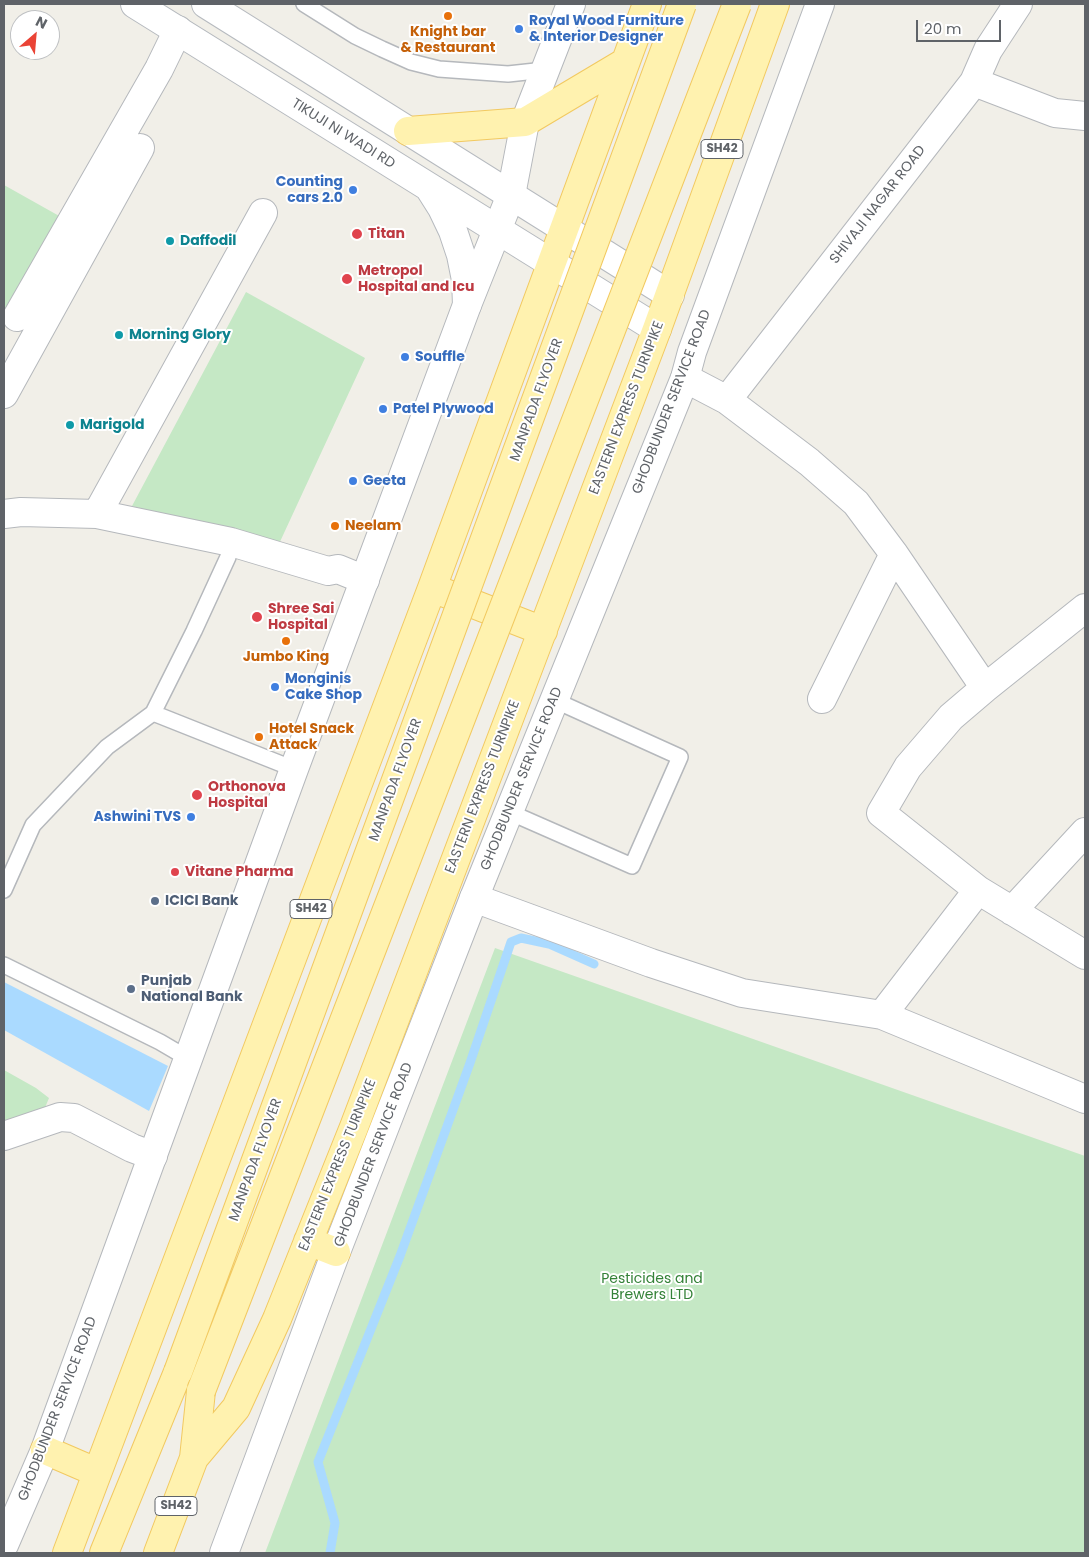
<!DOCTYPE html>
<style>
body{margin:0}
#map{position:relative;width:1089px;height:1557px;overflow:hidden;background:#f1efe8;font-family:Poppins,sans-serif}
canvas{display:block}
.frame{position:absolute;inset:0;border:5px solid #5f6368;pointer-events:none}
.north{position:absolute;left:10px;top:10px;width:50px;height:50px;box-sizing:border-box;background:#fff;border:1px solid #bfc1c3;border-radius:50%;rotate:27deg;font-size:14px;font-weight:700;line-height:20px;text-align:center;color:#5f6368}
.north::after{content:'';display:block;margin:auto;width:18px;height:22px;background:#ea4335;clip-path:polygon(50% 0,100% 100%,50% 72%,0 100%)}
.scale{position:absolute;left:916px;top:20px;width:85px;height:22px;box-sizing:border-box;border:2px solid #5f6368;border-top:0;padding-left:6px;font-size:15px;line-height:18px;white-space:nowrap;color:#5f6368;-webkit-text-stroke:4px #fff;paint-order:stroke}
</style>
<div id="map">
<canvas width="1089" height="1557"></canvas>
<div class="frame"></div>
<div class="north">N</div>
<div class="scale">20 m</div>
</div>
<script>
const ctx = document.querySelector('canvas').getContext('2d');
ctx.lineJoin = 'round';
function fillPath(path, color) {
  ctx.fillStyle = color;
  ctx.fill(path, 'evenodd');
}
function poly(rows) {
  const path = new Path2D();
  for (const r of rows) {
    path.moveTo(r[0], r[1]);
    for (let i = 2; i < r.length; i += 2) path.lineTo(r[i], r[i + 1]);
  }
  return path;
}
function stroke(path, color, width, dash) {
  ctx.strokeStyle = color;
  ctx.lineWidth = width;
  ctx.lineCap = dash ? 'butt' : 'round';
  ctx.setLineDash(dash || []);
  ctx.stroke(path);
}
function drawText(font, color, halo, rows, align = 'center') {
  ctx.font = font + ' Poppins,sans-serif';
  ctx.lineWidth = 4;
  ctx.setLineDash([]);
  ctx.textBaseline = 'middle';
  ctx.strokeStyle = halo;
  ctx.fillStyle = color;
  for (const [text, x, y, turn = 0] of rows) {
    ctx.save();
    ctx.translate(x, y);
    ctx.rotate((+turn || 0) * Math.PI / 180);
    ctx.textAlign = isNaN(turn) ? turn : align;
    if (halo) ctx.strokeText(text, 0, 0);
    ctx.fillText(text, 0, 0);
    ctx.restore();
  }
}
const green = poly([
 [4,185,61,217,7,314,4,312],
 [246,292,365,358,278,546,132,506],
 [495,948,1085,1156,1085,1553,265,1553],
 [4,1070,36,1088,49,1098,42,1115,4,1128]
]);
const water = poly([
 [4,982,168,1066,149,1111,4,1030]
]);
const stream = poly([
 [330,1553,335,1523,318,1462,400,1256,470,1063,511,942,521,938,549,944,594,964]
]);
const service = poly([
 [304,4,355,36,382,49,411,62,439,69,508,74,545,70],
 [153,713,294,769],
 [509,812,632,866,680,757,554,700],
 [4,890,33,825,107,747,153,713,194,631,228,557,231,542],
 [4,965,160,1042,189,1059]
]);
const minor = poly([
 [974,82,1055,113,1085,116],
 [17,317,159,69,178,30],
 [685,378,727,400,809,462,856,503,894,554,985,688,951,717,908,767,881,813,978,890,1085,955],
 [4,394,140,148],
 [727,400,974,82,988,50,1018,4],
 [4,514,21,512,97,514,231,542,328,571,338,569,365,580],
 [97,514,263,213],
 [985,688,1085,608],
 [822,699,894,554],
 [474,898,651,963,742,993,882,1015,1085,1099],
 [1012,911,1085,832],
 [882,1015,978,890],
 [4,1136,60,1117,74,1118,132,1148,153,1156]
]);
const tertiary = poly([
 [4,1545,45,1450,294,769,467,305,511,195,525,122,571,4],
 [224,1553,336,1252,474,898,685,378,692,352,820,4]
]);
const secondary = poly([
 [135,4,657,329],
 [206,4,670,295],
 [430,189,442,208,453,231,461,255,466,280,467,305]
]);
const primary = poly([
 [408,131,525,122,624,63],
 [440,591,543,631],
 [308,1241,336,1252],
 [45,1450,96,1472],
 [194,1458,201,1391],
 [67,1553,432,588,647,4],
 [104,1553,178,1372],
 [158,1553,194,1458,236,1408,277,1319,354,1127,657,329,775,4]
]);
const primaryBridge = poly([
 [178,1372,682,4],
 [201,1391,737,4]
]);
const markers = [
 [448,16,5,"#e8710a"],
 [519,29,5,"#3f7fe0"],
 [353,190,5,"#3f7fe0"],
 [357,234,6,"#e0444e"],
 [170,241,5,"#0f9aa8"],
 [347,279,6,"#e0444e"],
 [119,335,5,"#0f9aa8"],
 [405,357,5,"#3f7fe0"],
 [383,409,5,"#3f7fe0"],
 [70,425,5,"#0f9aa8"],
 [353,481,5,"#3f7fe0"],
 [335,526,5,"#e8710a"],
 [257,617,6,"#e0444e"],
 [286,641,5,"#e8710a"],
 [275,687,5,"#3f7fe0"],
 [259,737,5,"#e8710a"],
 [197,795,6,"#e0444e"],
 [191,817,5,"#3f7fe0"],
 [175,872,5,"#e0444e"],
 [155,901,5,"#5c6f8a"],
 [131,989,5,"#5c6f8a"]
];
const shields = [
 [722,149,42],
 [311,909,42],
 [176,1506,42]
];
const shieldNames = [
 ["SH42",722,149],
 ["SH42",311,909],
 ["SH42",176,1506]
];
const shopNames = [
 ["Royal Wood Furniture",529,21],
 ["& Interior Designer",529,37],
 ["Counting",343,182,"right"],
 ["cars 2.0",343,198,"right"],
 ["Souffle",415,357],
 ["Patel Plywood",393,409],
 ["Geeta",363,481],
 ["Monginis",285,679],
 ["Cake Shop",285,695],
 ["Ashwini TVS",181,817,"right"]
];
const foodNames = [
 ["Knight bar",448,32],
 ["& Restaurant",448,48],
 ["Neelam",345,526,"left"],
 ["Jumbo King",286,657],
 ["Hotel Snack",269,729,"left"],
 ["Attack",269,745,"left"]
];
const streetNames = [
 ["TIKUJI NI WADI RD",343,134,32],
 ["SHIVAJI NAGAR ROAD",878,205,-52],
 ["MANPADA FLYOVER",537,400,-70],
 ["GHODBUNDER SERVICE ROAD",672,402,-69],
 ["EASTERN EXPRESS TURNPIKE",627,408,-69],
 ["GHODBUNDER SERVICE ROAD",522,779,-68],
 ["MANPADA FLYOVER",396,780,-70],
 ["EASTERN EXPRESS TURNPIKE",483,787,-69],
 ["GHODBUNDER SERVICE ROAD",374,1155,-69],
 ["MANPADA FLYOVER",256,1160,-70],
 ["EASTERN EXPRESS TURNPIKE",338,1165,-68],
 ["GHODBUNDER SERVICE ROAD",58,1409,-69]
];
const healthNames = [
 ["Titan",368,234],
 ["Metropol",358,271],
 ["Hospital and Icu",358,287],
 ["Shree Sai",268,609],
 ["Hospital",268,625],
 ["Orthonova",208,787],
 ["Hospital",208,803],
 ["Vitane Pharma",185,872]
];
const cultureNames = [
 ["Daffodil",180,241],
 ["Morning Glory",129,335],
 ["Marigold",80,425]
];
const serviceNames = [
 ["ICICI Bank",165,901],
 ["Punjab",141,981],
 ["National Bank",141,997]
];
const parkNames = [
 ["Pesticides and",652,1279],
 ["Brewers LTD",652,1295]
];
fillPath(green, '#c5e8c5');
fillPath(water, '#aadaff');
stroke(stream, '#aadaff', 9);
stroke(service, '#b5b8bc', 18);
stroke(minor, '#b5b8bc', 30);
stroke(tertiary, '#b5b8bc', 30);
stroke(secondary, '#b6babf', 30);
stroke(primary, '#f2c960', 30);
stroke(service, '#fff', 15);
stroke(minor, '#fff', 28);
stroke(tertiary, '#fff', 28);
stroke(secondary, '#fff', 28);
stroke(primary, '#fff2af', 28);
stroke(primaryBridge, '#f2c960', 30, []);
stroke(primaryBridge, '#fff2af', 28);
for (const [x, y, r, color] of markers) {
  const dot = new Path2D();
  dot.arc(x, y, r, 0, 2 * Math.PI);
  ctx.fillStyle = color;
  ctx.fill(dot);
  stroke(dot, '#fff', 2);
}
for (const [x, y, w] of shields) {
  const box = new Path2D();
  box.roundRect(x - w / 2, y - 9.5, w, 19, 4);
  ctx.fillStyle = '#fff';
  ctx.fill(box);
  stroke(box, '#5f6368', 1);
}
drawText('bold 12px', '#5f6368', null, shieldNames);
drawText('bold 14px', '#366cbe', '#fff', shopNames, 'left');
drawText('bold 14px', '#c56008', '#fff', foodNames);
drawText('14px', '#5f6368', '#fff', streetNames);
drawText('bold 14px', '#be3a42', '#fff', healthNames, 'left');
drawText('bold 14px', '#0d838f', '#fff', cultureNames, 'left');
drawText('bold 14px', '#4e5e75', '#fff', serviceNames, 'left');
drawText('14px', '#348238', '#fff', parkNames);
</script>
